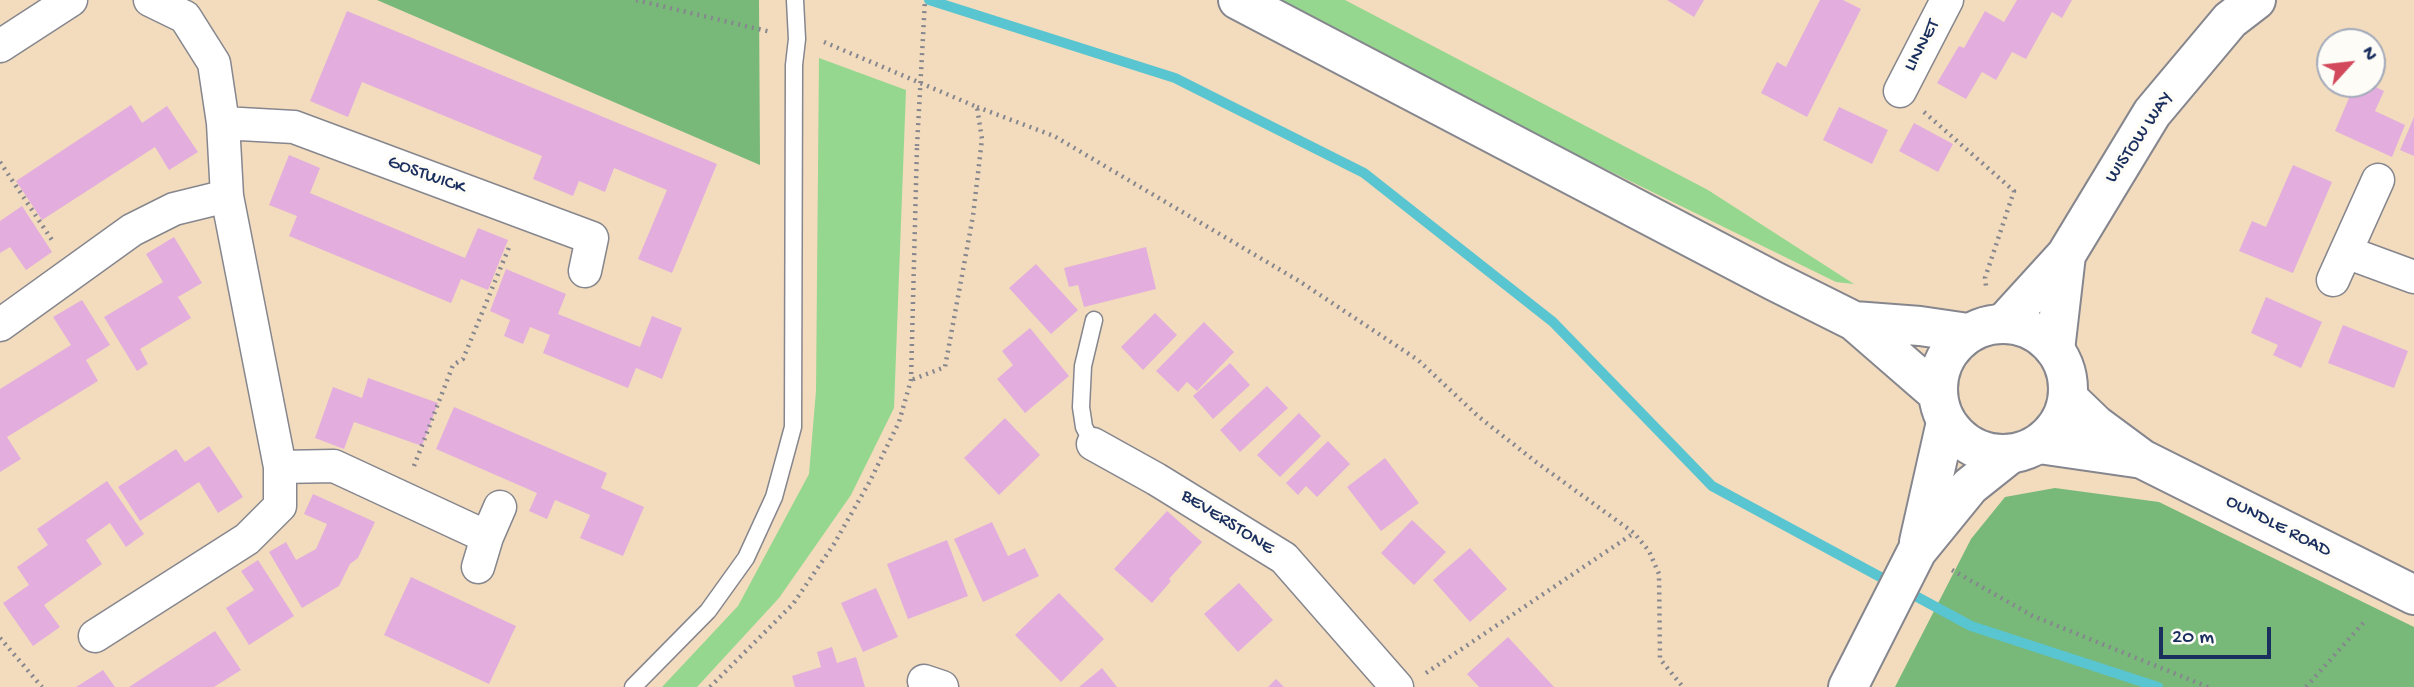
<!DOCTYPE html>
<style>
body{margin:0}
#map{position:relative;width:2414px;height:687px;overflow:hidden;background:#f2dcbd;font-family:"Gochi Hand",sans-serif}
canvas{display:block}
.north{position:absolute;left:2316px;top:28px;width:70px;height:70px;box-sizing:border-box;background:#fdfcf7;border:2px solid #a3aaba;border-radius:50%;rotate:63deg;font-size:19px;font-weight:700;line-height:28px;text-align:center;color:#1b2f5e}
.north::after{content:'';display:block;margin:auto;width:24px;height:32px;background:#d1495b;clip-path:polygon(50% 0,100% 100%,50% 72%,0 100%)}
.scale{position:absolute;left:2159px;top:627px;width:112px;height:32px;box-sizing:border-box;border:4px solid #1b2f5e;border-top:0;padding-left:9px;font-size:21px;line-height:24px;white-space:nowrap;color:#1b2f5e;-webkit-text-stroke:5px #fdfcf7;paint-order:stroke}
</style>
<div id="map">
<canvas width="2414" height="687"></canvas>
<div class="north">N</div>
<div class="scale">20 m</div>
</div>
<script>
const ctx = document.querySelector('canvas').getContext('2d');
ctx.lineJoin = 'round';
function fillPath(path, color) {
  ctx.fillStyle = color;
  ctx.fill(path, 'evenodd');
}
function poly(rows) {
  const path = new Path2D();
  for (const r of rows) {
    if (r.length === 3) {
      path.moveTo(r[0] + r[2], r[1]);
      path.arc(r[0], r[1], r[2], 0, 2 * Math.PI);
      continue;
    }
    path.moveTo(r[0], r[1]);
    for (let i = 2; i < r.length; i += 2) path.lineTo(r[i], r[i + 1]);
  }
  return path;
}
function stroke(path, color, width, dash) {
  ctx.strokeStyle = color;
  ctx.lineWidth = width;
  ctx.lineCap = dash ? 'butt' : 'round';
  ctx.setLineDash(dash || []);
  ctx.stroke(path);
}
function drawText(font, color, halo, rows, align = 'center') {
  ctx.font = font + ' "Gochi Hand",sans-serif';
  ctx.lineWidth = 7;
  ctx.setLineDash([]);
  ctx.textBaseline = 'middle';
  ctx.strokeStyle = halo;
  ctx.fillStyle = color;
  for (const [text, x, y, turn = 0] of rows) {
    ctx.save();
    ctx.translate(x, y);
    ctx.rotate((+turn || 0) * Math.PI / 180);
    ctx.textAlign = isNaN(turn) ? turn : align;
    if (halo) ctx.strokeText(text, 0, 0);
    ctx.fillText(text, 0, 0);
    ctx.restore();
  }
}
const green = poly([
 [1279,0,1345,0,1708,190,1854,284,1836,282,1481,108],
 [819,58,906,90,894,408,851,495,779,598,697,687,662,687,738,606,809,474,816,391]
]);
const forest = poly([
 [377,0,759,0,760,165],
 [2055,488,2159,502,2414,627,2414,687,1895,687,1971,539,2005,497]
]);
const stream = poly([
 [929,0,1175,78,1364,173,1553,322,1712,486,1971,626,2158,687]
]);
const building = poly([
 [1667,0,1704,0,1694,17],
 [1820,0,1843,0,1861,9,1807,117,1761,93,1777,62,1786,67],
 [2017,0,2072,0,2062,18,2052,12,2026,59,2012,52,1996,80,1982,72,1966,99,1937,83,1959,46,1964,48,1985,11,2004,22],
 [347,11,717,164,672,273,638,259,667,190,614,168,605,192,579,181,573,196,533,179,542,156,362,82,348,117,310,101],
 [2355,84,2369,84,2384,91,2375,111,2405,125,2392,157,2335,131],
 [131,105,142,123,167,106,198,152,169,170,155,147,42,220,16,181],
 [1839,107,1888,130,1872,164,1823,140],
 [2414,117,2414,156,2400,150],
 [1914,123,1953,144,1938,172,1899,151],
 [289,155,320,168,310,193,465,258,478,228,508,240,488,290,461,279,451,303,289,236,297,216,269,205],
 [2293,165,2332,182,2293,273,2239,251,2252,221,2266,227],
 [22,206,52,252,26,270,10,247,0,253,0,221],
 [174,237,202,283,178,297,191,318,140,349,148,364,137,371,104,317,163,282,146,254],
 [1146,247,1156,289,1084,307,1078,285,1069,287,1064,268],
 [1036,264,1078,310,1051,334,1009,288],
 [506,269,566,294,558,314,640,347,652,316,682,328,662,379,636,368,628,388,543,353,550,335,530,327,523,344,504,336,510,320,490,311],
 [2266,297,2322,322,2301,368,2273,355,2278,345,2251,333],
 [82,300,110,345,86,360,98,381,7,437,21,459,0,472,0,389,71,345,53,317],
 [1155,313,1177,335,1143,370,1121,347],
 [1204,322,1234,352,1197,391,1187,382,1178,392,1156,371],
 [2343,325,2408,351,2394,388,2328,363],
 [1030,328,1069,376,1025,413,997,379,1013,365,1002,351],
 [1230,363,1250,385,1213,419,1193,396],
 [368,378,438,403,422,446,354,422,344,449,315,438,333,387,362,398],
 [1267,386,1288,408,1240,452,1220,430],
 [454,407,607,473,601,488,644,507,623,556,580,538,590,515,555,500,547,519,529,511,537,493,436,449],
 [1299,413,1321,436,1280,477,1257,455],
 [1005,418,1040,455,999,495,964,458],
 [1328,441,1350,464,1317,497,1306,486,1298,495,1286,483],
 [209,446,243,497,218,513,199,482,140,521,118,487,176,449,185,462],
 [1385,458,1419,503,1381,531,1347,487],
 [107,481,144,534,126,547,110,523,86,540,102,564,44,605,60,627,33,646,3,603,29,585,17,567,48,545,37,529],
 [313,494,375,522,358,558,350,564,339,586,302,608,269,552,286,542,296,560,316,549,327,524,304,514],
 [1167,511,1202,542,1169,579,1171,581,1152,603,1114,569],
 [1412,520,1446,552,1414,585,1381,553],
 [992,522,1008,556,1025,548,1039,576,983,602,954,539],
 [947,540,968,596,908,619,887,564],
 [1470,548,1507,589,1470,622,1433,580],
 [258,560,294,616,249,645,226,608,254,590,241,571],
 [411,577,516,626,489,684,384,635],
 [1239,583,1273,620,1238,652,1204,614],
 [876,588,898,637,863,652,841,603],
 [1059,593,1104,639,1061,682,1015,635],
 [215,631,241,670,214,687,129,687],
 [1508,637,1554,687,1479,687,1467,674],
 [832,647,837,663,856,657,865,687,795,687,792,676,821,667,817,652],
 [1102,668,1117,687,1079,687],
 [103,670,115,687,76,687],
 [1276,679,1284,687,1268,687]
]);
const path = poly([
 [636,0,771,32],
 [824,42,977,107,982,139,973,216,945,367,911,380],
 [977,107,1054,136,1299,281,1418,360,1479,417,1536,462,1634,533,1649,551,1659,574,1660,659,1683,687],
 [1924,112,2014,191,1985,278,1986,286],
 [0,162,54,243],
 [414,466,453,365,463,359,510,245],
 [1952,570,2033,616,2208,687],
 [0,638,42,687],
 [1426,673,1634,533],
 [710,687,793,604,834,544,870,481,899,422,911,380,917,146],
 [2306,687,2365,621]
]);
const service = poly([
 [1093,444,1084,427,1081,407,1083,366,1094,320],
 [633,687,708,611,746,558,774,497,793,427,794,65,797,39,795,0]
]);
const minor = poly([
 [0,46,71,0],
 [1900,91,1947,0],
 [223,123,294,127,592,238,585,271],
 [2346,252,2414,277],
 [2333,280,2378,180],
 [0,325,132,230,174,209,227,196],
 [1093,444,1156,479,1284,558,1397,687],
 [280,467,334,466,487,537],
 [478,567,487,537,500,507],
 [95,636,247,539,280,506,280,467,227,196,223,123,214,63,185,17,150,0],
 [924,681,942,687]
]);
const tertiary = poly([
 [2004,323,2066,255,2152,113,2230,20,2256,0],
 [2055,350,2066,255],
 [1919,542,1946,422],
 [1848,687,1917,551,1970,486,2009,455]
]);
const primary = poly([
 [1238,0,1774,281,1854,321,1938,394],
 [1854,321,1920,326,1968,333],
 [2003,389,65],
 [2068,398,2096,425,2142,459,2414,595],
 [2039,444,2136,458]
]);
const pathBridge = poly([
 [917,146,925,0]
]);
const streetNames = [
 ["LINNET",1923,46,-62],
 ["WISTOW WAY",2140,138,-56],
 ["GOSTWICK",426,176,20],
 ["BEVERSTONE",1227,523,32],
 ["OUNDLE ROAD",2278,527,27]
];
fillPath(green, '#95d78e');
fillPath(forest, '#78b879');
stroke(stream, '#59c5d1', 10);
fillPath(building, '#e3aedd');
stroke(service, '#86868e', 19);
stroke(minor, '#86868e', 35);
stroke(tertiary, '#86868e', 42);
stroke(primary, '#86868e', 42);
stroke(path, '#86868e', 4.5, [2, 5]);
stroke(service, '#fff', 16);
stroke(minor, '#fff', 32);
stroke(tertiary, '#fff', 38);
stroke(primary, '#fff', 38);
stroke(pathBridge, '#86868e', 4.5, [2, 5]);
drawText('19px', '#1b2f5e', '#fdfcf7', streetNames);
</script>
